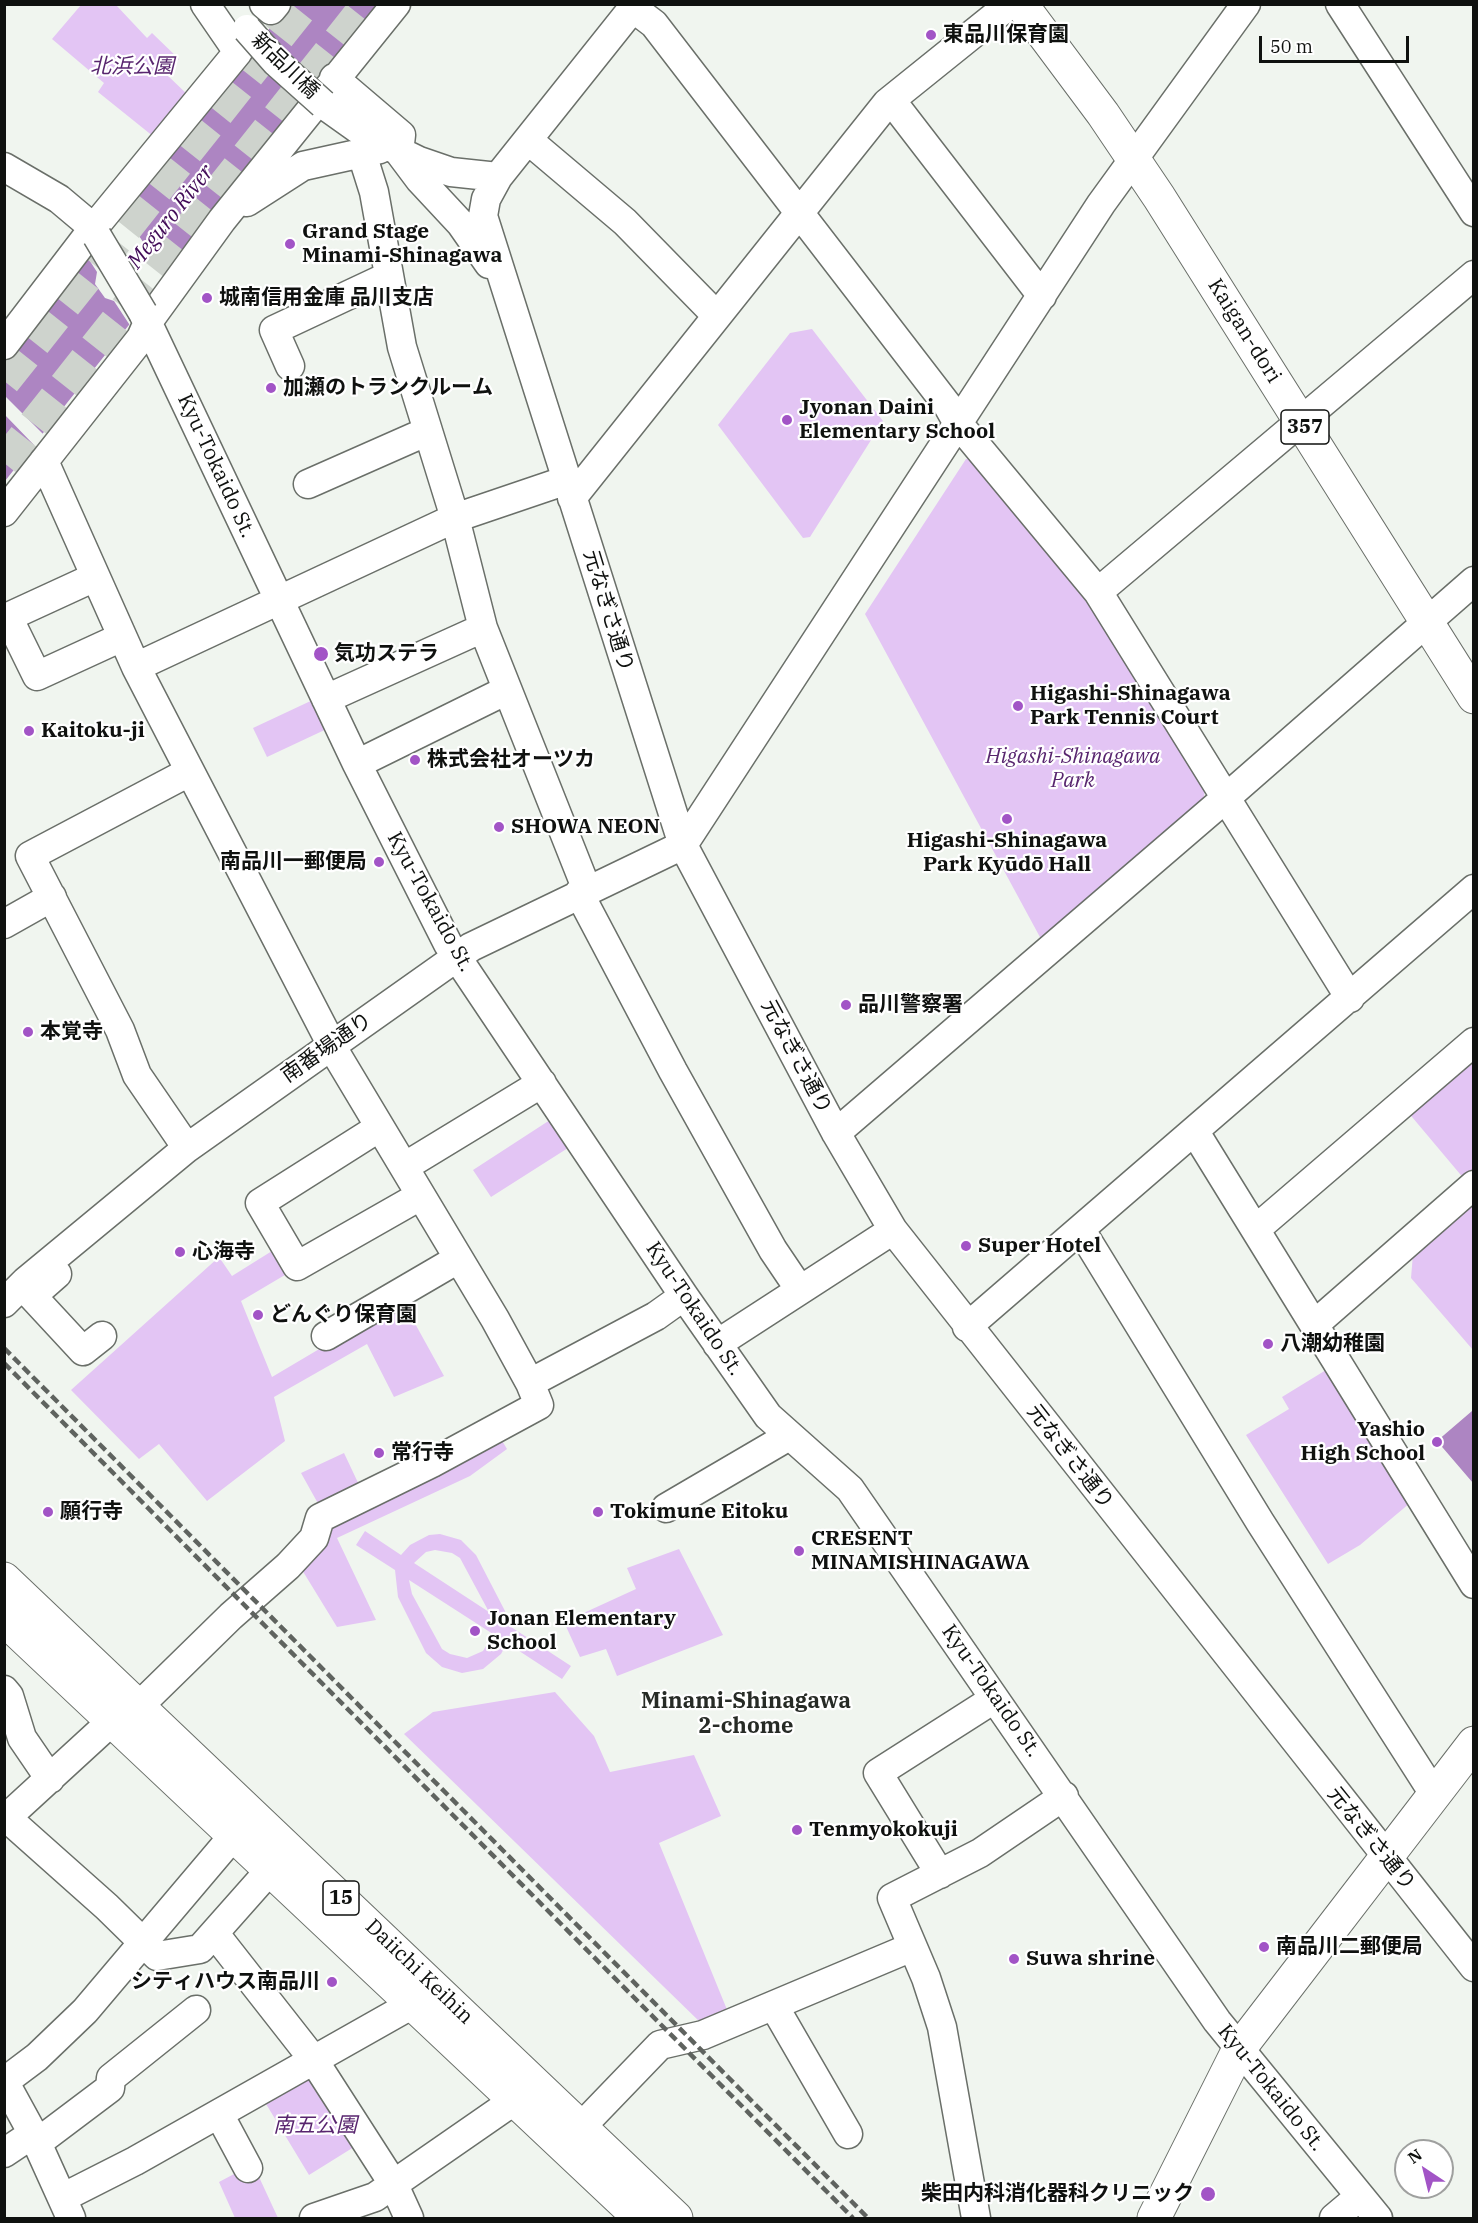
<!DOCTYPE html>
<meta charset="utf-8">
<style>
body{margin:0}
#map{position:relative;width:1478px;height:2223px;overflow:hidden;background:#f0f5ef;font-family:"IBM Plex Serif",serif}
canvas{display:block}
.frame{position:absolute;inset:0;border:6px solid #0f110f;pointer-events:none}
.north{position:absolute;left:1394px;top:2139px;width:60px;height:60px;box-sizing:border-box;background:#fff;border:2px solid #9fa09f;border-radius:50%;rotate:325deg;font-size:16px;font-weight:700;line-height:24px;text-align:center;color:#0f110f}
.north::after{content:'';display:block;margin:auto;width:21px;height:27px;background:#a254c6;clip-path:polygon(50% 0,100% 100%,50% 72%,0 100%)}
.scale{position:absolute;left:1259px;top:36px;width:150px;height:27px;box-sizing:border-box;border:3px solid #0f110f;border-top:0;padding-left:8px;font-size:18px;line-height:21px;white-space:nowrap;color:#0f110f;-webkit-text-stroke:4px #fff;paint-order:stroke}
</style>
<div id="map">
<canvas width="1478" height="2223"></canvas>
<div class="frame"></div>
<div class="north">N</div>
<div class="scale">50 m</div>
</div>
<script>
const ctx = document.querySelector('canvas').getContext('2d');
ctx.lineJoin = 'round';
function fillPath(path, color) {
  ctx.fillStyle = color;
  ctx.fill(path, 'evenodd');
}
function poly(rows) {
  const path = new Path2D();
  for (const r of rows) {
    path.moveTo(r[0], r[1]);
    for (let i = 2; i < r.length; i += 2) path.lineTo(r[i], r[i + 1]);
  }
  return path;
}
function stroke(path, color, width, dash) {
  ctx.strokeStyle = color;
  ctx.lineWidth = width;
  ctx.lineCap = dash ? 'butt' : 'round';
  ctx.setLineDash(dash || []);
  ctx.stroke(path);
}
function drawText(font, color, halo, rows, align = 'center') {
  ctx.font = font + ' "IBM Plex Serif","Noto Sans JP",serif';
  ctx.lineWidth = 4.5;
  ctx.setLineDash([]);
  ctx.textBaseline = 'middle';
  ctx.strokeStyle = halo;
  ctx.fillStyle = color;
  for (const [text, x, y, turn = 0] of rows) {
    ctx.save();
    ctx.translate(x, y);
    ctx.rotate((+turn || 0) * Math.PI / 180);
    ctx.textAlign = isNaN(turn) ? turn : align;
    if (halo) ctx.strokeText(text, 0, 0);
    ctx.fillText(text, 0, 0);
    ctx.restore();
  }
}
const green = poly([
 [81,5,116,5,147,38,152,33,179,59,165,73,189,96,154,137,98,92,104,83,52,39],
 [812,329,883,421,810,537,803,538,718,425,790,333],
 [975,458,1090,592,1207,780,1202,806,1041,939,865,614,966,459],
 [317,698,331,727,267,757,253,728],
 [1473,1054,1473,1173,1465,1180,1407,1111],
 [550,1120,568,1148,491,1197,473,1170],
 [1473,1202,1473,1350,1411,1278,1413,1254],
 [280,1246,295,1269,241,1301,272,1377,402,1300,444,1376,394,1397,367,1344,274,1397,285,1441,207,1501,159,1444,139,1459,71,1390,219,1257,232,1276],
 [1326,1370,1410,1503,1360,1545,1328,1564,1246,1435,1289,1409,1282,1397],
 [498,1434,507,1449,470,1476,337,1538,376,1620,337,1627,299,1565,329,1521],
 [344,1453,361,1489,320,1507,301,1473],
 [365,1531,401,1555,410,1545,429,1535,440,1534,461,1540,476,1555,505,1611,508,1625,571,1666,562,1679,507,1643,501,1654,483,1669,462,1673,442,1667,426,1653,398,1597,395,1570,356,1545],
 [435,1550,452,1553,460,1558,489,1612,414,1563,426,1552],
 [409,1580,493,1634,483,1651,467,1658,450,1654,442,1649,412,1594],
 [679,1549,723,1635,617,1676,606,1649,580,1657,564,1622,636,1589,627,1568],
 [555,1692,594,1736,610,1772,694,1755,721,1816,659,1843,730,2017,701,2023,404,1734,433,1712],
 [305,2068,362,2142,309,2175,260,2094],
 [253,2164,278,2218,235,2218,219,2182]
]);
const water = poly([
 [288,5,383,5,5,481,5,363],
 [1472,1411,1474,1413,1473,1483,1437,1441]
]);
const pier = poly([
 [122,210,168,280,131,327,114,301,105,298,95,284,97,272,86,255],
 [5,396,44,435,34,445,5,415]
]);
const highwayTunnel = poly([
 [4,381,304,4],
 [4,463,368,4]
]);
const minor = poly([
 [264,4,271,10,276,4],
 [636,4,498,177,486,199,483,216,683,845,836,1133,893,1230,1474,1967],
 [1340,4,1474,212],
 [633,8,654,24,948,406,957,422,1098,592,1350,998],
 [334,78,401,135,399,152,420,180,461,224,489,264],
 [891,100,1042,296],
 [323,104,368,136,419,161,451,172,498,177],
 [528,140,625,222,717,316],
 [362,154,374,192,402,347,455,518,483,628,587,890],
 [4,167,59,199,84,220,97,236],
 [247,202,303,166,380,149],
 [143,313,357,764,448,944,684,1296,768,1416,850,1489,1217,2021,1378,2218],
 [4,345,92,230,238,52,205,4],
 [290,366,274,330,389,276],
 [44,461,136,667,338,1057,495,1319,530,1383,539,1405,432,1463,320,1518,314,1538,288,1566,231,1616,140,1705],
 [308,484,428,431],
 [572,498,887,103,1010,4],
 [4,512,141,338,148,322,222,220,396,4],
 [95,577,8,617,37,676,122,637],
 [1098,592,1474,275],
 [136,667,455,518,567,480],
 [326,699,483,628],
 [357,764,507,690],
 [579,893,673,1071,773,1250,800,1290],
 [4,924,52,897],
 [380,1127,260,1203,297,1266,420,1196],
 [1195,1132,1474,1584],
 [836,1133,1227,797,1474,581],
 [187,1148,137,1075,120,1030,30,856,189,772],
 [404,1167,542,1083],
 [1256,1229,1474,1042],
 [1081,1230,1260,1522,1434,1794],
 [57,1274,32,1296,83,1351,102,1336],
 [4,1303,26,1281,187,1148,471,947,683,845,1101,204,1246,4],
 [1315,1324,1474,1185],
 [967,1327,1474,889],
 [326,1336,458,1259],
 [717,1344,893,1230],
 [530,1383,656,1316,684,1296],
 [666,1508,789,1436],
 [4,1690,9,1696,22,1738,50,1779],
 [7,1818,107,1907,157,1956,200,1949,270,1870],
 [4,1820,112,1721],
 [940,1874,878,1773,994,1699],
 [215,1934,313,2059,394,2185,409,2218],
 [774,2006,848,2134],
 [4,2081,33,2134,71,2218],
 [5,2081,37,2057,85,2011,234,1835],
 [219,2114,248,2168],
 [581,2127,660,2045,703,2035,912,1947],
 [37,2143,110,2088,111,2078,196,2010],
 [4,2153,22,2141],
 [62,2198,135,2161,411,2005],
 [314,2218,375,2197,515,2100],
 [976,2218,942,2027,926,1978,892,1898,980,1853,1064,1796],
 [1334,2218,1359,2197]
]);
const major = poly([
 [1154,2218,1239,2049,1474,1743]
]);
const highway = poly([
 [1021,4,1103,114,1159,197,1474,697],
 [4,1579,676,2218],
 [4,1619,640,2218]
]);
const rail = poly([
 [4,1348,868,2218],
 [4,1363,853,2218]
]);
const minorBridge = poly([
 [247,29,276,62,323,104],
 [97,236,143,313]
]);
const markers = [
 [931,35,6,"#a254c6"],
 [290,244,6,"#a254c6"],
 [207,298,6,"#a254c6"],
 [271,388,6,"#a254c6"],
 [787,420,6,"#a254c6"],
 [321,654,8,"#a254c6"],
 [1018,706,6,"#a254c6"],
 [29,731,6,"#a254c6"],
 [415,760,6,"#a254c6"],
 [1007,819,6,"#a254c6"],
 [499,827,6,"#a254c6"],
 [379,862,6,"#a254c6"],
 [846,1005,6,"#a254c6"],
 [28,1032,6,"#a254c6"],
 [966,1246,6,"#a254c6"],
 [180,1252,6,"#a254c6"],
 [258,1315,6,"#a254c6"],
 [1268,1344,6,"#a254c6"],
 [1437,1442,6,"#a254c6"],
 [379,1453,6,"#a254c6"],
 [48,1512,6,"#a254c6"],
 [598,1512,6,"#a254c6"],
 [799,1551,6,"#a254c6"],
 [475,1631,6,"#a254c6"],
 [797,1830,6,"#a254c6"],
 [1264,1947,6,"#a254c6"],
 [1014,1959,6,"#a254c6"],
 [332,1982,6,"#a254c6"],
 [1208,2194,8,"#a254c6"]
];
const shields = [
 [1305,427,48],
 [341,1898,36]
];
const shieldNames = [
 ["357",1305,427],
 ["15",341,1898]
];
const poiNames = [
 ["東品川保育園",943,35],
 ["Grand Stage",302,232],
 ["Minami-Shinagawa",302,256],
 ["城南信用金庫 品川支店",219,298],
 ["加瀬のトランクルーム",283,388],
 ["Jyonan Daini",799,408],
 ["Elementary School",799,432],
 ["気功ステラ",334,654],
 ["Higashi-Shinagawa",1030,694],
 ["Park Tennis Court",1030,718],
 ["Kaitoku-ji",41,731],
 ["株式会社オーツカ",427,760],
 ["SHOWA NEON",511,827],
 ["Higashi-Shinagawa",1007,841,"center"],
 ["Park Kyūdō Hall",1007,865,"center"],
 ["南品川一郵便局",367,862,"right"],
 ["品川警察署",858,1005],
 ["本覚寺",40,1032],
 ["Super Hotel",978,1246],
 ["心海寺",192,1252],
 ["どんぐり保育園",270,1315],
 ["八潮幼稚園",1280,1344],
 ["Yashio",1425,1430,"right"],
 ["High School",1425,1454,"right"],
 ["常行寺",391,1453],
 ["願行寺",60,1512],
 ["Tokimune Eitoku",610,1512],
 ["CRESENT",811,1539],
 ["MINAMISHINAGAWA",811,1563],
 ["Jonan Elementary",487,1619],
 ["School",487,1643],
 ["Tenmyokokuji",809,1830],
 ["南品川二郵便局",1276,1947],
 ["Suwa shrine",1026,1959],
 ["シティハウス南品川",320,1982,"right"],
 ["柴田内科消化器科クリニック",1194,2194,"right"]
];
const streetNames = [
 ["新品川橋",285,66,44],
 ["Kaigan-dori",1244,331,58],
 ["Kyu-Tokaido St.",216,466,65],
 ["元なぎさ通り",608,611,73],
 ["Kyu-Tokaido St.",430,902,61],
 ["南番場通り",327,1048,-35],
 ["元なぎさ通り",796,1057,62],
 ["Kyu-Tokaido St.",694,1309,56],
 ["元なぎさ通り",1070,1457,52],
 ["Kyu-Tokaido St.",991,1691,55],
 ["元なぎさ通り",1371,1839,51],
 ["Daiichi Keihin",419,1972,44],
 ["Kyu-Tokaido St.",1271,2088,51]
];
const parkNames = [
 ["北浜公園",132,67],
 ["Higashi-Shinagawa",1073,757],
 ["Park",1073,781],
 ["南五公園",315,2126]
];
const waterNames = [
 ["Meguro River",171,217,-52]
];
const neighbourhoodNames = [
 ["Minami-Shinagawa",746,1702],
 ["2-chome",746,1727]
];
fillPath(green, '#e3c5f4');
fillPath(water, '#ad85c2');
fillPath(pier, '#f0f5ef');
stroke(highwayTunnel, '#ced3cd', 33, [33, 16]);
stroke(minor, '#6a6f69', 31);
stroke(major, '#6a6f69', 35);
stroke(highway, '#6a6f69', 35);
stroke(minor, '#fff', 28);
stroke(major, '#fff', 33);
stroke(highway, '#fff', 33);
stroke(rail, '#5f635f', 4.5, [9, 4.5]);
stroke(minorBridge, '#6a6f69', 31, []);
stroke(minorBridge, '#fff', 28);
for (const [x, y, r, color] of markers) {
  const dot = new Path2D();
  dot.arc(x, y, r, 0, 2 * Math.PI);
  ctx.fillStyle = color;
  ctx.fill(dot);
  stroke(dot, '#fff', 2);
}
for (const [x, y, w] of shields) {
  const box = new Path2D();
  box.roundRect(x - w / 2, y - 17, w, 34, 4.5);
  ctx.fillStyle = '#fff';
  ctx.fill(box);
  stroke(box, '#0f110f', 1.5);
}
drawText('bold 20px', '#0f110f', null, shieldNames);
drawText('bold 21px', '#0f110f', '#fff', poiNames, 'left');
drawText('21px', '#0f110f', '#fff', streetNames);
drawText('italic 21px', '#58256f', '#fff', parkNames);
drawText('italic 22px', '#420c58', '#fff', waterNames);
drawText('bold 22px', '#272b26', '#fff', neighbourhoodNames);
</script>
